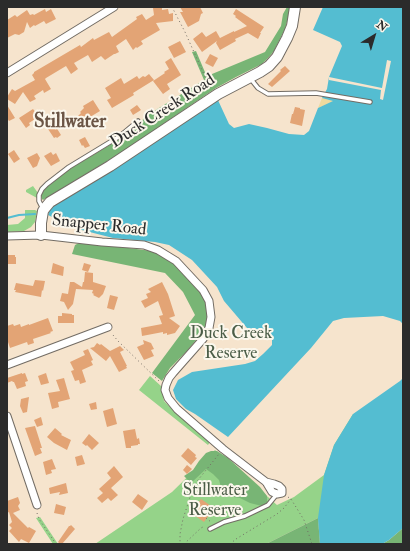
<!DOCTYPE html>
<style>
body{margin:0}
#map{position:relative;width:410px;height:551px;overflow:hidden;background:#f6e4cd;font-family:"IM FELL Double Pica",serif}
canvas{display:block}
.frame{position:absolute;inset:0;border:8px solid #2b2b2b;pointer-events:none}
.north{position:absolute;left:354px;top:16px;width:40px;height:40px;-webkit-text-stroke:3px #fbf7ec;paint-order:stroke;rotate:38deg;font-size:11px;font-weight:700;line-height:16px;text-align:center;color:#2b2b2b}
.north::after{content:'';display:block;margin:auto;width:14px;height:18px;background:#2b2b2b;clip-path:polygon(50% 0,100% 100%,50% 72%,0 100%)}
</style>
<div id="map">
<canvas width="410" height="551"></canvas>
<div class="frame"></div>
<div class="north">N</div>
</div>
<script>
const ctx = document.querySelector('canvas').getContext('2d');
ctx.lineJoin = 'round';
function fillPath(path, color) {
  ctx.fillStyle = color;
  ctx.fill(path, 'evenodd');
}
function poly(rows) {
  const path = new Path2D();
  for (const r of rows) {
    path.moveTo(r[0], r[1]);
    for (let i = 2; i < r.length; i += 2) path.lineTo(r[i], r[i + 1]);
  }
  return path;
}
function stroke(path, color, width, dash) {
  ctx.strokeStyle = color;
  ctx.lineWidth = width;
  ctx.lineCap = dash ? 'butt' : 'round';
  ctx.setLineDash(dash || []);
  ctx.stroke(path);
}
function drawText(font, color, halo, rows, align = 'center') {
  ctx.font = font + ' "IM FELL Double Pica",serif';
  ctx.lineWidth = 4;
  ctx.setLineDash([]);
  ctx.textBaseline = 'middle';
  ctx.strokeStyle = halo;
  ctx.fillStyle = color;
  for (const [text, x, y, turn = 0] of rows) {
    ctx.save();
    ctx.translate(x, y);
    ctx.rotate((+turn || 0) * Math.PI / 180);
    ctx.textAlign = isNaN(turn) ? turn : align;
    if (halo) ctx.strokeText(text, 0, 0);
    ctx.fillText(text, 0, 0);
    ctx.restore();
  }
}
const green = poly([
 [33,186,38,193,37,198,26,192,26,190],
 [25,210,35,210,37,211,35,222,31,227,24,231,7,232,7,225,18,224,25,218],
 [150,376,161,386,164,401,176,413,210,442,208,445,139,390],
 [353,414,403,528,382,544,320,544,318,518,266,544,95,544,172,492,215,450,277,505,294,497,324,475,334,445],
 [40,517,58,544,53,544,36,518]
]);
const forest = poly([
 [287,7,291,7,285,29,274,51,268,58,262,64,236,77,216,88,119,154,51,195,43,200,42,199,41,196,42,191,68,170,123,137,139,124,146,116,204,80,192,52,196,51,207,77,212,74,265,52,281,26,283,14],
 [81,242,152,251,171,261,195,283,206,299,208,316,206,328,187,351,170,368,162,381,152,373,195,315,183,292,165,273,72,254,75,245],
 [211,451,217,451,228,458,260,487,267,496,267,503,262,506,250,503,240,498,227,496,222,491,219,480,213,474,206,469,191,483,184,476,193,470,199,461,206,453],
 [318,518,320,544,266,544],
 [403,528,403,544,382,544,389,540]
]);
const sand = poly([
 [322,98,334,101,318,108]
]);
const water = poly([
 [323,7,403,7,403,324,400,321,383,316,344,318,333,321,311,348,228,437,195,414,186,409,176,399,173,390,178,380,192,372,245,364,255,361,263,354,272,345,272,338,266,332,247,328,224,301,217,287,192,260,169,245,155,242,113,238,74,228,48,215,49,212,52,205,217,98,229,124,234,128,249,124,267,128,289,134,304,135,309,131,318,108,333,101,322,98,327,89,329,77,342,46,340,42,313,30],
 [403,378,403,528,389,540,382,544,320,544,318,518,324,475,334,445,353,414,400,381]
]);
const pier = poly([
 [387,60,391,61,383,100,380,99,381,90,329,80,329,77,382,88]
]);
const stream = poly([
 [7,218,19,215,35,214]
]);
const building = poly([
 [162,7,162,10,168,9,169,14,173,13,173,21,156,23,160,30,141,41,143,44,137,48,136,47,133,50,126,39,116,46,119,52,115,54,114,54,105,60,101,56,92,62,88,55,74,63,78,69,71,74,66,66,46,78,45,79,51,89,44,93,43,90,34,96,36,99,30,102,23,92,15,104,7,99,7,97,12,89,15,91,35,80,32,75,34,73,34,72,80,45,81,47,93,38,94,40,109,32,112,37,137,19,136,17,142,14,146,20,154,15,153,8],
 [180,7,200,7,203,13,201,14,199,21,188,27,180,12,183,12],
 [45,9,46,12,51,9,56,19,46,24,44,21,35,26,34,25,30,28,27,22,24,32,19,35,15,34,7,38,7,20,15,15,17,17,27,10,30,15,33,14,34,15],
 [236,9,264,27,260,33,261,33,258,39,248,33,235,39,236,41,220,50,216,43,217,41,202,52,193,39,202,32,206,37,216,31,220,38,234,31,234,32,247,26,235,17,236,16,233,14],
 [180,41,186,52,174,58,168,47],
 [210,54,218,58,213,67,205,63],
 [171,58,181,75,167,84,170,89,163,94,153,81,165,73,164,72,169,69,165,62],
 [285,66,290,71,272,87,268,84,281,71,280,70],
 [149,74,154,80,133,93,134,95,112,108,107,100,111,98,105,88,121,78,124,84,137,76,139,79,143,76,145,77],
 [93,100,100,111,90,117,84,122,78,116,81,113,80,112,84,108,83,106],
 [7,105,15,118,9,121,7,118],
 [137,105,141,110,133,115,130,110],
 [295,107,300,108,300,109,305,110,302,126,290,123,292,114,293,114],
 [33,109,36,113,33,115,35,119,29,123,30,125,26,128,19,118],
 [51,122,55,128,56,127,61,135,57,138,56,137,54,138,46,126],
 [85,137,90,146,85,148,83,145,82,146,79,140],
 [14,150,20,159,14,163,8,154],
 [51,152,53,155,56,153,60,161,51,166,44,156],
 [37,153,40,158,37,166,33,168,27,158],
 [7,255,15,255,15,257,16,257,16,264,7,264],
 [53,263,64,267,63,276,51,273],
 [84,263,91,265,88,272,82,270],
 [85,272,93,273,93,282,106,286,103,294,99,298,93,295,94,294,92,293,93,290,76,289,73,304,68,310,64,302,60,301,62,293,68,294,70,282,74,282,82,287,83,282,84,282],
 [35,280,45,281,43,291,42,290,41,297,15,292,16,290,14,290,16,283,33,286],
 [162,282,168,294,175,316,169,318,180,326,175,333,167,335,167,333,163,334,163,332,142,336,141,328,162,324,159,316,163,315,158,301,145,308,141,301,148,298,146,294,151,292,148,289],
 [110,295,118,297,114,310,107,308],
 [62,313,72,314,72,315,74,315,74,323,58,323,58,316,62,316],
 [48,318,53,331,50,332,51,333,33,339,34,343,28,345,27,342,10,348,7,339,7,326,13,324,14,326,20,324,21,327,29,324,29,325],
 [143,340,151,343,154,349,151,350,154,356,144,360,137,347,144,344],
 [97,343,100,345,101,344,110,351,120,346,124,350,120,352,127,366,126,366,127,368,119,372,110,356,106,361,90,348,94,347],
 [88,349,93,360,91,361,93,365,82,370,86,382,80,384,79,380,75,381,71,371,74,370,70,362,85,355,83,351],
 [22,373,22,374,25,373,28,381,25,382,26,386,17,389,14,382,13,382,12,381,7,383,7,378],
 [46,373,49,383,41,385,38,376],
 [64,378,70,399,58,402,59,407,52,409,48,393,60,391,56,380],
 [29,397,27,412,23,413,20,406,21,399],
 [96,402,97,409,91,410,89,404],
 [113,408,117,424,107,427,103,411],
 [41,417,43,425,37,427,34,420],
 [35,426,42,448,40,448,42,453,35,456,25,428],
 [55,428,62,434,61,435,71,440,67,450,54,443,47,437],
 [135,429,137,439,139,438,140,444,138,444,138,445,131,446,131,448,126,448,123,431],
 [89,434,99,443,92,450,87,445,86,446,82,443],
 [188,448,196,455,195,457,197,458,191,465,181,456],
 [82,455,85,464,77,466,75,457],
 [52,459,56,469,51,470,52,473,46,475,43,462],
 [187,465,192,469,187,474,183,470],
 [114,466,123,477,111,488,118,495,111,501,108,498,102,503,97,498,103,493,99,489,111,478,107,473],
 [66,483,68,493,59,495,60,492,50,494,49,488],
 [138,494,148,501,142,510,132,502],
 [18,497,20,503,18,506,20,510,13,513,28,528,29,527,36,531,29,543,21,539,19,542,9,531,12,528,9,525,12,522,9,512,7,513,7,501],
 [201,499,214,508,204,522,191,513],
 [56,504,66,507,64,515,54,513],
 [71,525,75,529,62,544,60,544,58,542,69,526,70,526]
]);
const path = poly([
 [172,7,185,32,210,88],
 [113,335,118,341,159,381],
 [288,497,291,499,304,520,312,544],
 [37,513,39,519,56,544],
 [206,518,211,522,212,522],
 [182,544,180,543,180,534,183,519,194,485,219,454],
 [184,544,201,528,205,526],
 [230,544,236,539,277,514,284,508,291,499]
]);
const lane = poly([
 [250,78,258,88,268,94,316,93,370,102],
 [44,207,41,205,39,201,39,195,42,189,47,184,69,167,120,136,138,121],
 [210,529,224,522,245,516,268,505,277,494]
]);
const street = poly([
 [7,73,114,7],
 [7,236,41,235,102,242,144,245,158,250,176,261,203,290,209,301,211,317,209,328,203,339,173,373,169,378,166,385,165,390,168,398,177,409,223,449,266,482,272,492,277,494,282,493,282,489,279,486,274,484,266,482],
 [7,365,108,327],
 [7,416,37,505]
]);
const secondary = poly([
 [41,235,41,223,43,211,45,208,50,202,110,166,218,94,260,72,269,66,277,57,287,38,292,26,295,7]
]);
const streetNames = [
 ["Duck Creek Road",163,112,-33],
 ["Snapper Road",99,226,6]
];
const parkNames = [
 ["Duck Creek",231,334],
 ["Reserve",231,354],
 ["Stillwater",215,491],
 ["Reserve",215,511]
];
const quarterNames = [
 ["Stillwater",70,123]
];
fillPath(green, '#95d389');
fillPath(forest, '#78b575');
fillPath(sand, '#eeda9e');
fillPath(water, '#54bdd1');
fillPath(pier, '#f6e4cd');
stroke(stream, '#54bdd1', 2);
fillPath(building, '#e3a475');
stroke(lane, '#726c64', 5.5);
stroke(street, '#726c64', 9);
stroke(secondary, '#726c64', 12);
stroke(path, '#726c64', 1, [1, 3]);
stroke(lane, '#fff', 3.5);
stroke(street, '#fff', 7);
stroke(secondary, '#fff', 10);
drawText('17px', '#2b2b2b', '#fbf7ec', streetNames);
drawText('17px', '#4b5d47', '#fbf7ec', parkNames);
drawText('bold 19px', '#6b5545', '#fbf7ec', quarterNames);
</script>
